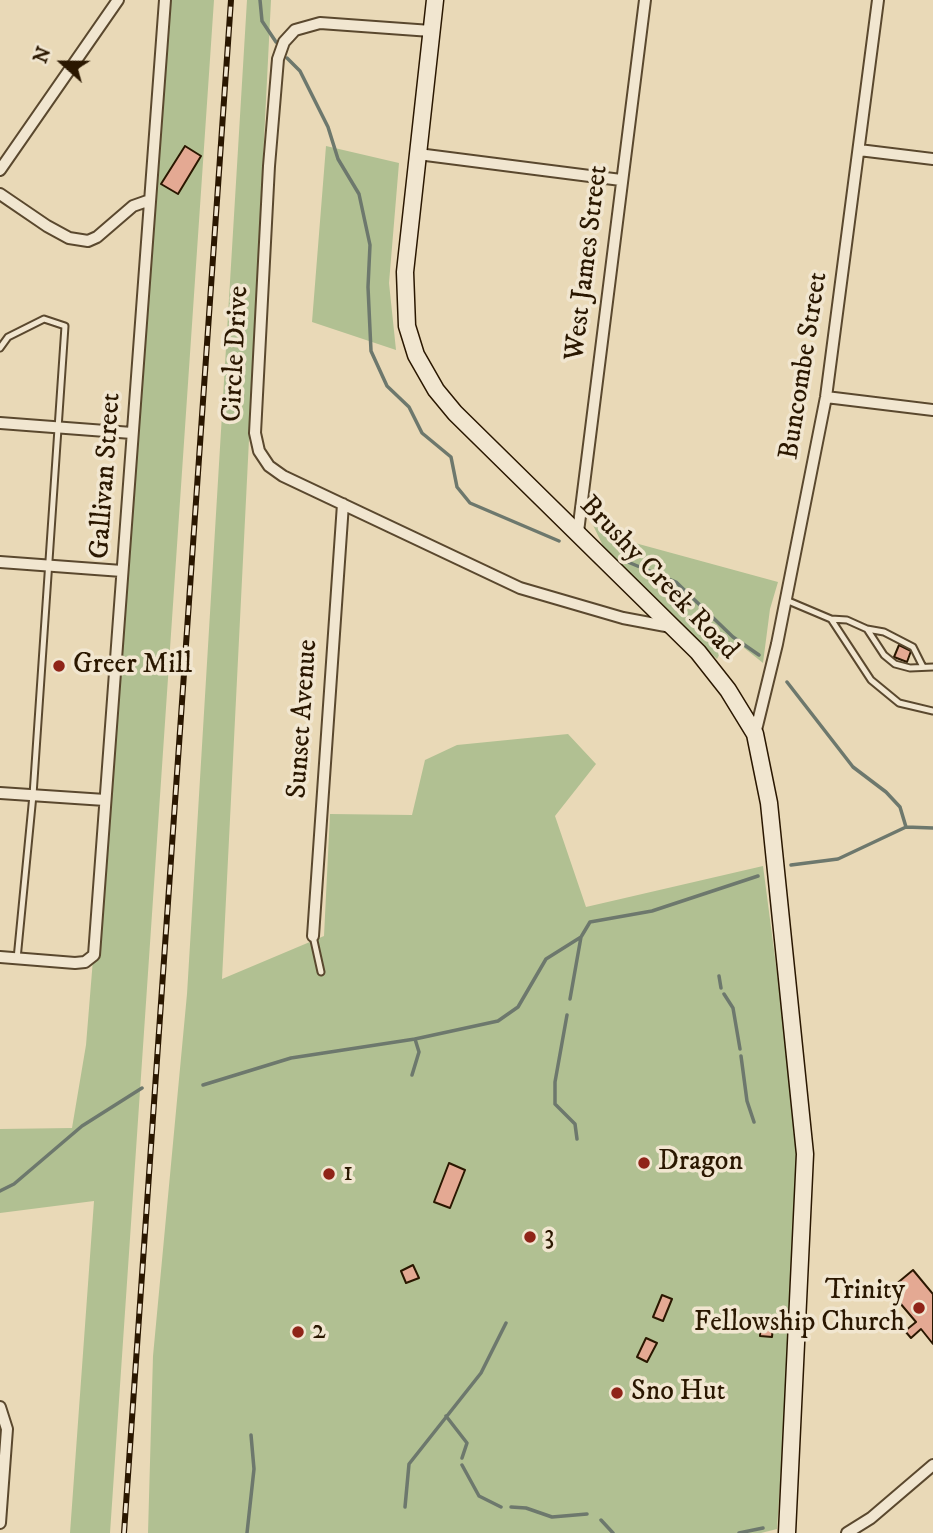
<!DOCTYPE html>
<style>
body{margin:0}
#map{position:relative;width:933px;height:1533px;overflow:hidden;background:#e9d9b7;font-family:"IM FELL DW Pica",serif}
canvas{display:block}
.north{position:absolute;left:28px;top:28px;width:70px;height:70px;-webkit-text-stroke:5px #f1e6d0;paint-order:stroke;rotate:291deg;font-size:19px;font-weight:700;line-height:28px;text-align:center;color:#2a1700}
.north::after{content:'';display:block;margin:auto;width:24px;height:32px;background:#2a1700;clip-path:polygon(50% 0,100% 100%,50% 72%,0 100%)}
</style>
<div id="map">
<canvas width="933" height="1533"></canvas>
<div class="north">N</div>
</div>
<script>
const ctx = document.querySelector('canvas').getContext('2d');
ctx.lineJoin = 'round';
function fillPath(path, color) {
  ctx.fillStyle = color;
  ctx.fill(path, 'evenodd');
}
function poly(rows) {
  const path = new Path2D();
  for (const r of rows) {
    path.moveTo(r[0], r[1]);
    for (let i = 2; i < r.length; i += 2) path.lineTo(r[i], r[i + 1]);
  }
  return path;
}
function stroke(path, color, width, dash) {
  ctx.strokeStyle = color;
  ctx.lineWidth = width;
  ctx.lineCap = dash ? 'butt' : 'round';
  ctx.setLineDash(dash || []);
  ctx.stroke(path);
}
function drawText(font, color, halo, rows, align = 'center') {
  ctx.font = font + ' "IM FELL DW Pica",serif';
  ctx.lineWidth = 7;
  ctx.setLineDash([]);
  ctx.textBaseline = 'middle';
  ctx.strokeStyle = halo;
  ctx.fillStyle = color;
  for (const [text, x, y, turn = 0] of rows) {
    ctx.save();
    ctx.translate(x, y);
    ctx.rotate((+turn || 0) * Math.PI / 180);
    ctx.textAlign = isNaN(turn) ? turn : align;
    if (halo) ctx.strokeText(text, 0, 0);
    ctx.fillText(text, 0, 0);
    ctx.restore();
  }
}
const green = poly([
 [171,0,214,0,110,1533,70,1533,94,1201,0,1213,0,1129,72,1128,86,1045],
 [247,0,271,0,222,979,324,936,330,814,412,815,425,760,457,745,568,734,596,764,555,816,586,907,763,866,798,1133,798,1224,777,1529,761,1533,148,1533,153,1356,187,994],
 [326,146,399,163,389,283,396,350,312,322],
 [592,523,613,537,778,582,770,609,763,663,738,643,722,649,717,659,604,548]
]);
const stream = poly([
 [260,0,262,21,276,42],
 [287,58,300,71,328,127,338,159,359,194,370,245,368,287,371,351,387,386,409,407,422,433,451,457,457,487,470,503,559,541],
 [623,560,676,582,733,637,759,655],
 [787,682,853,767,886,792,900,807,906,827],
 [791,865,838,859,906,827,933,828],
 [719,976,721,988],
 [724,994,733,1008,740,1049],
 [570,999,581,937],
 [567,1015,555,1082,555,1104,575,1124,577,1139],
 [741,1056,747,1101,754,1122],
 [412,1075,419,1052,415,1039],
 [203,1085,291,1058,415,1039,498,1021,518,1007,546,959,581,937,590,922,652,911,758,876],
 [0,1191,14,1184,82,1126,142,1088],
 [446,1416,467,1443,462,1458],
 [462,1465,479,1496,501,1507],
 [405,1507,409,1464,481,1373,506,1323],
 [511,1507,526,1508,552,1517,587,1514],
 [601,1520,613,1533],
 [247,1533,254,1469,251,1435],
 [739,1533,763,1528]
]);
const building = poly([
 [185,146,201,156,178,194,161,184,185,146],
 [899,645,911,651,907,662,894,657,899,645],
 [449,1163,465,1170,450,1208,434,1202,449,1163],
 [413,1265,419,1278,406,1283,401,1271,413,1265],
 [913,1270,933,1294,933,1344,921,1329,911,1338,905,1331,916,1322,889,1290,913,1270],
 [662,1295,672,1299,663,1321,653,1317,662,1295],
 [761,1315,774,1316,772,1337,760,1336,761,1315],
 [646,1338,657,1343,647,1362,637,1357,646,1338]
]);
const lane = poly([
 [0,348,8,337,44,319,65,326,33,795,17,959],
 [786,600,831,619,871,680,899,703,933,711],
 [831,619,847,620,867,629,884,655,895,664,910,668,933,667],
 [867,629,884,632,913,647,923,667],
 [313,936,321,972]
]);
const street = poly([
 [431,31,320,23,295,30,284,42,278,59,269,166,255,433,259,451,269,466,283,476,520,588,623,618,671,627],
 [859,150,933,159],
 [418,154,621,180],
 [0,170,118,0],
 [0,194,47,226,69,238,88,241,97,237,133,206,150,200],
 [826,397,933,410],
 [0,423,132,433],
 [578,532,645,0],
 [0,562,122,571],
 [755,734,777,644,826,397,878,0],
 [0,793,105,800],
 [313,936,343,504],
 [0,957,75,963,85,962,94,955,165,0],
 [0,1407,7,1429,0,1523],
 [847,1533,871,1518,933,1465]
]);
const secondary = poly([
 [435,0,405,272,407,326,416,355,436,390,455,413,698,652,728,690,755,734,769,803,805,1154,787,1533]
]);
const rail = poly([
 [124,1533,231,0]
]);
const markers = [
 [59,666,7,"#8f2418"],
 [644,1163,7,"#8f2418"],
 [329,1174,7,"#8f2418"],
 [530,1237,7,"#8f2418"],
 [919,1308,7,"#8f2418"],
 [298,1332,7,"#8f2418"],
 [617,1393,7,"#8f2418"]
];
const streetNames = [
 ["West James Street",588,263,-83],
 ["Circle Drive",237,354,-87],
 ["Buncombe Street",805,366,-81],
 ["Gallivan Street",107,476,-86],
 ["Brushy Creek Road",658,579,46],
 ["Sunset Avenue",304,719,-86]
];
const poiNames = [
 ["Greer Mill",73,666],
 ["Dragon",658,1163],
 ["1",343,1174],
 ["3",544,1237],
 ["Trinity",905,1292,"right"],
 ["Fellowship Church",905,1324,"right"],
 ["2",312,1332],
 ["Sno Hut",631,1393]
];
fillPath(green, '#b1c092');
stroke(stream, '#6d786d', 3.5);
fillPath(building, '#e4a993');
stroke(building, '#2a1700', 2);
stroke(lane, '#5a482e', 9);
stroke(street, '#5a482e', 14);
stroke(secondary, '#2a1700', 19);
stroke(lane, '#f1e6d0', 5);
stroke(street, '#f1e6d0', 10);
stroke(secondary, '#f1e6d0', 16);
stroke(rail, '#2a1700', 6);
stroke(rail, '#f1e6d0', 3.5, [10]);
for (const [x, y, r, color] of markers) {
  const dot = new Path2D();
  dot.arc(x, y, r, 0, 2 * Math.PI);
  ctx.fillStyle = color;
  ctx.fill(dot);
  stroke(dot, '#f1e6d0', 2.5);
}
drawText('28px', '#2a1700', '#f1e6d0', streetNames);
drawText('28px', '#2a1700', '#f1e6d0', poiNames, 'left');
</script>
